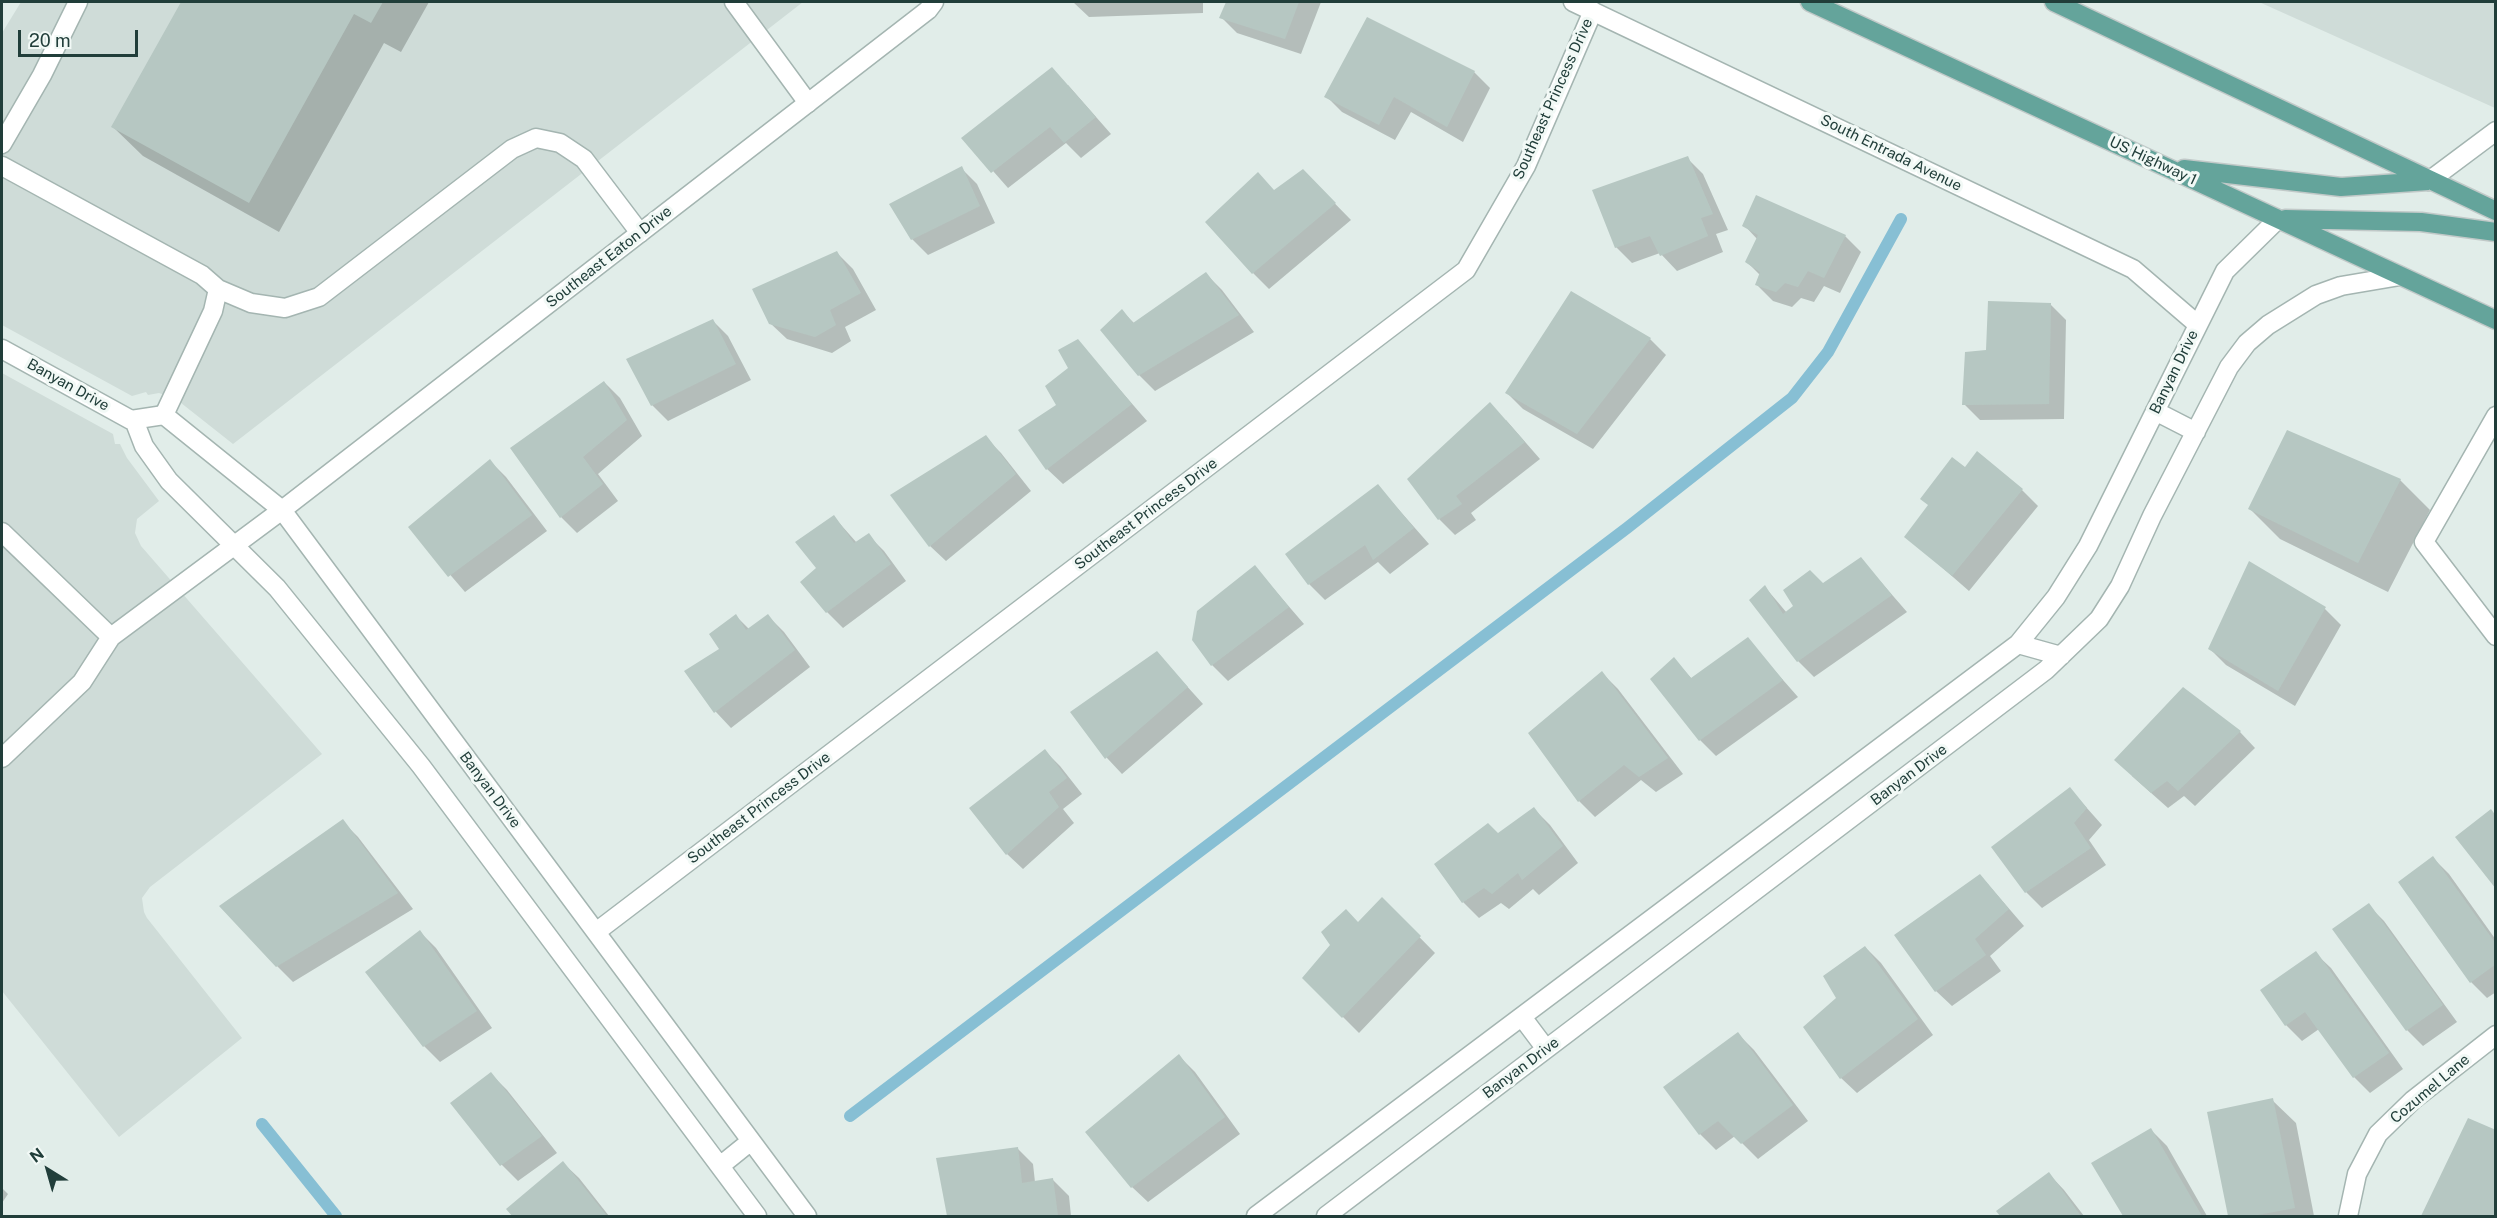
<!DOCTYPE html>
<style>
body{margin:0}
#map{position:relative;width:2497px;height:1218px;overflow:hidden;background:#e1ede9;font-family:"Public Sans",sans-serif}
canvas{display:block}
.frame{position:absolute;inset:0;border:3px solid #213e3a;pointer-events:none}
.north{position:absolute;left:18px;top:1140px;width:60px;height:60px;-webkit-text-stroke:4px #f2f9f6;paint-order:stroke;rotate:323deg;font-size:16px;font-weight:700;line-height:24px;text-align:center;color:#213e3a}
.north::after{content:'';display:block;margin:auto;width:21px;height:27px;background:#213e3a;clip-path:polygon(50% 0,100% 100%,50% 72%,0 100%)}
.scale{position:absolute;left:18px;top:30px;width:120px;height:27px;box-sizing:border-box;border:3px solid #213e3a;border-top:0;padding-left:8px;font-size:18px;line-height:21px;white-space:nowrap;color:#213e3a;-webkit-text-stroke:4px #f2f9f6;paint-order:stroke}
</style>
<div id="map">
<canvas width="2497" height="1218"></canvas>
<div class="frame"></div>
<div class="north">N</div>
<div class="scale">20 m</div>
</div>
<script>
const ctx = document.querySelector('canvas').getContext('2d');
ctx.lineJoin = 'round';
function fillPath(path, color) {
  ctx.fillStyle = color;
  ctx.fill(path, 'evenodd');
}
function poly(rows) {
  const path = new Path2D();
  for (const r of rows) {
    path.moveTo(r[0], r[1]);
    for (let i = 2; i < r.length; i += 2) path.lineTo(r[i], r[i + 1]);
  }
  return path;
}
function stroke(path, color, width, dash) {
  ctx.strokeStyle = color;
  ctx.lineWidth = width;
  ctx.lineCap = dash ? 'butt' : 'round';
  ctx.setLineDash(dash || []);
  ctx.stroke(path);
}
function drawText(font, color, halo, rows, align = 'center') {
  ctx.font = font + ' "Public Sans",sans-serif';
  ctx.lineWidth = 6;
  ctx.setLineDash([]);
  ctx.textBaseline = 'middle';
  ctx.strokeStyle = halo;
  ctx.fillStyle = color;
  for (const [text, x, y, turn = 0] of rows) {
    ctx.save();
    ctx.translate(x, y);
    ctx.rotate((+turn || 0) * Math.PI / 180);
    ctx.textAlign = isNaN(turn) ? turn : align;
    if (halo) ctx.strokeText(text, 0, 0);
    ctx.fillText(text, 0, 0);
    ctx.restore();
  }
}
const built = poly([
 [21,2,803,2,233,444,176,399,159,393,148,395,146,392,132,396,2,325,2,33],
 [2259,2,2495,2,2495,108],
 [2,373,113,434,115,444,120,444,127,458,159,501,137,519,135,533,141,546,322,754,150,887,142,898,144,912,147,918,242,1038,119,1137,2,991]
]);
const shadow = poly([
 [183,2,429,2,401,52,384,43,279,232,143,156,113,127],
 [1073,2,1203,2,1203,13,1089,17],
 [1228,2,1321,2,1301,54,1237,33,1221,17],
 [1474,72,1490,88,1463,142,1411,112,1395,140,1342,112,1326,96],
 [1068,85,1111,134,1081,158,1066,143,1008,188,964,138],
 [1687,158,1703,174,1728,230,1716,234,1723,252,1677,271,1660,253,1632,263,1616,247],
 [961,168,977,184,995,223,928,255,912,239],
 [1303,171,1351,220,1269,289,1253,273,1275,191],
 [1744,225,1845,236,1861,252,1840,293,1824,286,1814,302,1801,298,1792,307,1773,301,1757,285,1760,275,1747,262,1758,240],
 [837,253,853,269,876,310,845,327,851,341,832,353,787,339,770,323],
 [1206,274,1222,290,1254,332,1155,391,1139,375,1122,311,1135,324],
 [1571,293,1650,339,1666,355,1593,449,1523,409,1507,393],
 [2050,304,2066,320,2064,419,1980,420,1964,404,1988,351],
 [712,320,728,336,751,380,668,421,652,405],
 [1077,340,1147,421,1063,484,1047,469,1058,405],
 [604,382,620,398,642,436,598,474,618,501,577,533,561,517],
 [1506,420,1540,459,1471,513,1476,520,1455,535,1439,519],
 [2287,432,2400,480,2430,510,2388,592,2280,539,2250,509],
 [985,437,1001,453,1031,491,946,561,930,546],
 [490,461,506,477,547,531,465,592,410,528],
 [1965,469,2022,490,2038,506,1969,591,1906,536],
 [1378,486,1429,544,1390,574,1378,562,1325,600,1309,584],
 [834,517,857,543,868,535,884,551,906,581,843,628,827,612,818,568],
 [1861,559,1907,612,1814,677,1798,661,1765,587,1787,613],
 [2250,563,2325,609,2341,625,2295,706,2226,665,2210,649],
 [1255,567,1304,624,1228,681,1212,665],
 [736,616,749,629,768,616,784,632,810,667,731,728,716,712,686,671,721,650],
 [1747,639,1798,697,1716,756,1700,740,1674,659,1692,679],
 [1157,653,1203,704,1122,774,1107,758,1072,712],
 [1602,673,1618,689,1683,774,1656,792,1641,780,1595,817,1579,801],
 [2183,689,2240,732,2255,748,2195,806,2184,796,2168,808,2132,776],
 [1045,751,1060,766,1082,794,1063,809,1074,823,1023,869,1007,854],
 [2070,789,2102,825,2089,840,2106,865,2042,908,2026,892],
 [1534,809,1550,825,1578,863,1539,895,1533,889,1509,909,1501,903,1479,918,1463,902,1498,835],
 [342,821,358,837,413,909,293,982,277,966],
 [2433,858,2449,874,2496,940,2496,992,2487,998,2471,982],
 [1980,875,2024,926,1990,956,2001,971,1952,1006,1936,991],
 [1382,899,1435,953,1359,1033,1304,978],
 [2368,905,2384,921,2457,1022,2423,1046,2407,1030],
 [420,932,436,948,492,1028,440,1062,424,1046,367,972],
 [1865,947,1881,963,1933,1035,1857,1093,1841,1078,1838,998],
 [2315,953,2331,968,2403,1069,2370,1093,2354,1077,2319,1029,2302,1041,2286,1025,2262,991],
 [1738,1034,1754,1050,1808,1121,1758,1159,1735,1136,1716,1150,1700,1134,1665,1087],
 [1179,1056,1195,1072,1240,1134,1148,1202,1132,1187],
 [491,1074,507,1090,557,1153,518,1181,502,1165,452,1103],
 [2272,1100,2296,1123,2314,1216,2230,1216,2209,1113],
 [2468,1120,2496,1132,2496,1216,2423,1216],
 [2151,1130,2167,1146,2207,1216,2124,1216,2093,1164],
 [1017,1148,1033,1164,1035,1182,1053,1180,1069,1196,1071,1216,949,1216,938,1160],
 [563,1163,579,1178,609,1216,514,1216,508,1210],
 [2049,1174,2064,1190,2084,1216,2002,1216,1998,1211],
 [2,1188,8,1194,2,1203]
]);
const stream = poly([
 [850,1116,1627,528,1792,398,1828,352,1901,219],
 [262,1124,336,1216]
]);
const building = poly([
 [181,2,383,2,371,23,354,14,249,203,111,127],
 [1226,2,1299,2,1285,39,1219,18],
 [1367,17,1475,71,1447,127,1394,97,1379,125,1324,97],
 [1052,67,1096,117,1064,143,1050,127,991,173,961,138],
 [1688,156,1713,214,1701,218,1708,236,1660,256,1650,236,1615,248,1592,190],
 [962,166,980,206,911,240,889,204],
 [1303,169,1336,203,1252,274,1205,222,1258,172,1274,190],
 [1756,195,1846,235,1824,278,1808,271,1798,287,1785,283,1776,292,1755,285,1760,272,1745,262,1758,235,1742,226],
 [837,251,861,293,830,310,836,325,815,337,769,324,752,289],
 [1206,272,1239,315,1138,376,1100,330,1122,309,1133,323],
 [1571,291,1651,338,1577,434,1505,393],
 [1988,301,2051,303,2049,404,1962,405,1965,352,1986,350],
 [713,319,736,364,651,406,626,359],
 [1078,339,1132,404,1046,470,1018,430,1056,405,1045,386,1068,368,1058,350],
 [604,381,627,420,583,457,603,484,560,518,510,448],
 [1490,402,1525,442,1456,496,1462,504,1438,520,1407,479],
 [2287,430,2401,479,2358,563,2248,509],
 [986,435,1016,474,929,547,890,495],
 [1977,451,2023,489,1952,576,1904,537,1928,505,1920,499,1952,457,1965,467],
 [490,459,532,515,448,577,408,527],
 [1378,484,1414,528,1373,560,1365,545,1308,585,1285,554],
 [834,515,854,543,869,533,891,564,826,613,800,582,816,568,795,542],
 [1861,557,1892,595,1797,662,1749,600,1765,585,1783,614,1793,606,1783,590,1810,570,1823,583],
 [2249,561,2326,607,2278,691,2208,649],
 [1255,565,1289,607,1211,666,1192,640,1197,611],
 [736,614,746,630,768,614,795,650,714,713,684,671,719,649,709,634],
 [1748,637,1783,680,1699,741,1650,679,1674,657,1691,678],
 [1157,651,1188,687,1105,759,1070,712],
 [1602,671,1668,758,1639,777,1624,765,1578,802,1528,733],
 [2183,687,2241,731,2178,791,2167,781,2151,793,2114,760],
 [1045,749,1067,778,1049,792,1059,807,1006,855,969,808],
 [2070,787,2087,808,2074,823,2091,848,2025,893,1991,847],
 [1534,807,1563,846,1522,880,1518,873,1492,894,1484,888,1462,903,1434,864,1488,823,1498,833],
 [2491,809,2496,816,2496,889,2455,837],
 [343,819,398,893,276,967,219,906],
 [2433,856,2496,944,2496,964,2470,983,2398,882],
 [1980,874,2009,909,1975,939,1986,955,1935,992,1894,935],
 [1382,897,1421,936,1342,1018,1302,978,1330,945,1321,932,1346,909,1358,922],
 [2369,903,2443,1005,2406,1031,2332,929],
 [420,930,477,1011,423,1047,365,972],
 [1865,946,1918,1019,1840,1079,1803,1027,1836,998,1823,976],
 [2316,951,2389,1053,2353,1078,2305,1012,2285,1026,2260,990],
 [1738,1032,1793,1105,1741,1144,1718,1121,1699,1135,1663,1087],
 [1179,1054,1225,1117,1131,1188,1085,1132],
 [491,1072,542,1136,500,1166,450,1103],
 [2273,1098,2295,1208,2252,1216,2228,1216,2207,1112],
 [2468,1118,2496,1130,2496,1216,2421,1216],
 [2151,1128,2202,1216,2123,1216,2091,1163],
 [1018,1147,1022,1183,1053,1178,1058,1216,947,1216,936,1158],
 [563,1161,607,1216,512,1216,506,1209],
 [2049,1172,2081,1216,2000,1216,1996,1211]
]);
const lane = poly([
 [734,2,808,103],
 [2,144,42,75,78,2],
 [2,166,202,275,218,289,213,311,164,415],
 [218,289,251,303,285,308,319,297,512,149,536,138,560,143,584,159,640,233],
 [2496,416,2424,542,2496,636],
 [2,532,111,637],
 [2,758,82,682,111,637,282,510]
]);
const street = poly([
 [1573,2,2133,269,2197,324],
 [2429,181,2496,131],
 [2,349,131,420,164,415,282,510,807,1216],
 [2155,411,2196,432],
 [134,420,144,446,169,481,277,588,421,766,757,1216],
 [282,510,928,10,934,2],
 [2018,644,2061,656],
 [596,932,1466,270,1526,166,1593,11],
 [1522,1017,1546,1049],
 [720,1166,751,1141],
 [1256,1216,2018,644,2056,597,2088,546,2225,271,2278,219],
 [1326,1216,2046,670,2099,619,2120,586,2152,516,2229,367,2247,343,2268,325,2316,295,2341,286,2400,276],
 [2348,1216,2357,1174,2378,1134,2413,1100,2496,1035]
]);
const primary = poly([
 [1810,2,2496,320],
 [2054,2,2496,211],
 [2184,169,2341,187,2428,181],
 [2285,219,2421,222,2496,232]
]);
const streetNames = [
 ["Southeast Princess Drive",1553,99,-66],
 ["South Entrada Avenue",1891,153,26],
 ["US Highway 1",2153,161,25],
 ["Southeast Eaton Drive",609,257,-38],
 ["Banyan Drive",2174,372,-64],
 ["Banyan Drive",68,385,29],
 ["Southeast Princess Drive",1146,514,-37],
 ["Banyan Drive",1909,775,-37],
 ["Banyan Drive",490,790,53],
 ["Southeast Princess Drive",759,808,-37],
 ["Banyan Drive",1521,1068,-37],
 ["Cozumel Lane",2430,1089,-40]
];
fillPath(built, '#cfdcd8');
fillPath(shadow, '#0003');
stroke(stream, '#87bfd4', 12);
fillPath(building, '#b6c7c2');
stroke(lane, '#a4b5b1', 21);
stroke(street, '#a4b5b1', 21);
stroke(primary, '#c1c9c8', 21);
stroke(lane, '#fff', 18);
stroke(street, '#fff', 18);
stroke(primary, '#64a49b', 18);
drawText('15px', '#213e3a', '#f2f9f6', streetNames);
</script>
